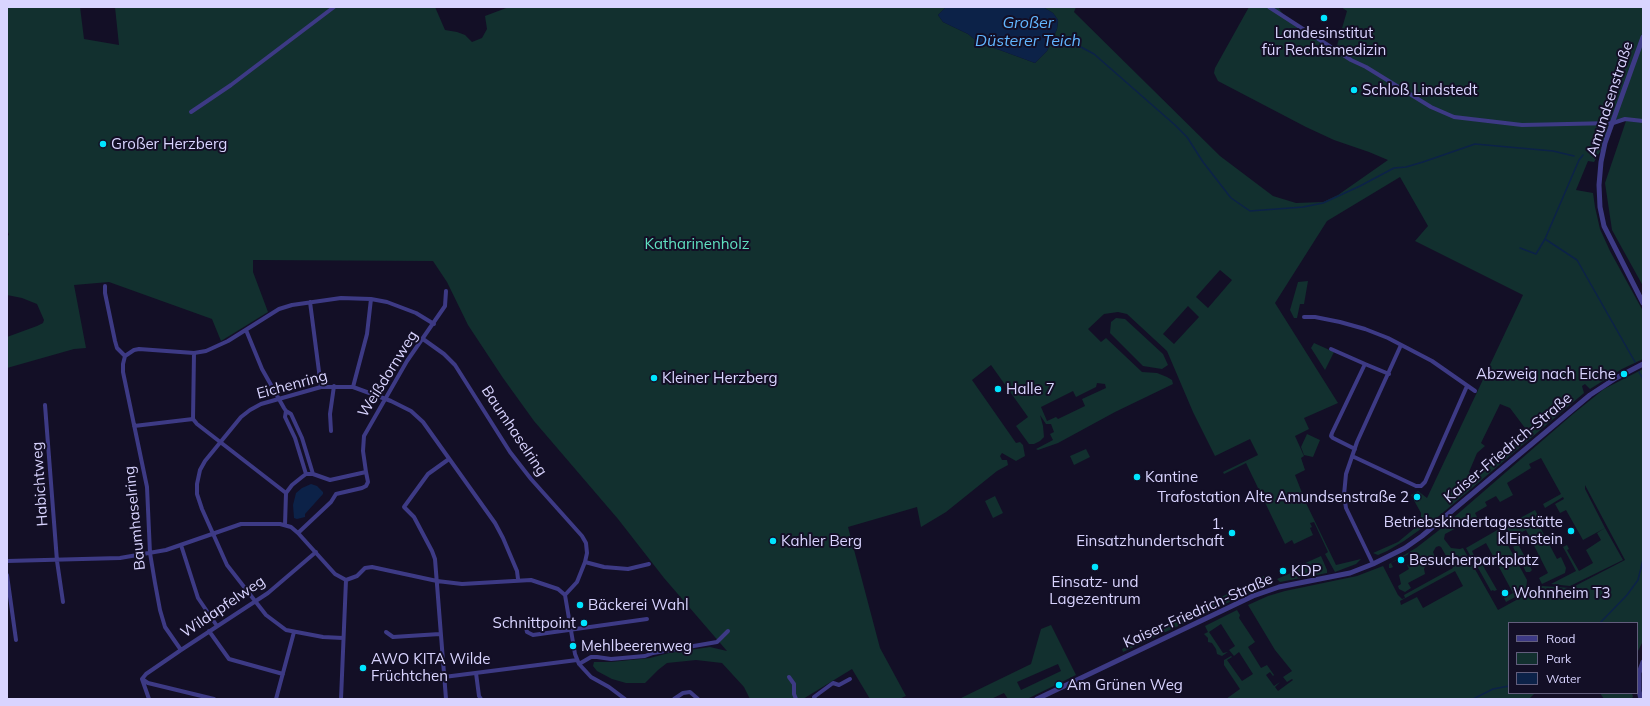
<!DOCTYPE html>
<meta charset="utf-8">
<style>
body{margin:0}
#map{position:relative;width:1650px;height:706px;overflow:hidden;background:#130f26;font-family:Mulish,sans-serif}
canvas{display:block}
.frame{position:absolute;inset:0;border:8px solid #d9d4ff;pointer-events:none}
.legend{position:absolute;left:1508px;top:622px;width:130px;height:72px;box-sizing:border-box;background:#130f26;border:1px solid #625e7d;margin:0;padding:5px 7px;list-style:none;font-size:12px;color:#d9d4ff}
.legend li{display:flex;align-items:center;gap:8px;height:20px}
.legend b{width:20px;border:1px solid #625e7d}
</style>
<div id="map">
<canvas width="1650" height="706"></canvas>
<div class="frame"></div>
<ul class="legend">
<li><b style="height:5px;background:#3d3a85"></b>Road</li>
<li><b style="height:11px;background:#12302f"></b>Park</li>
<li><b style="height:11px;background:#0c2248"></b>Water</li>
</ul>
</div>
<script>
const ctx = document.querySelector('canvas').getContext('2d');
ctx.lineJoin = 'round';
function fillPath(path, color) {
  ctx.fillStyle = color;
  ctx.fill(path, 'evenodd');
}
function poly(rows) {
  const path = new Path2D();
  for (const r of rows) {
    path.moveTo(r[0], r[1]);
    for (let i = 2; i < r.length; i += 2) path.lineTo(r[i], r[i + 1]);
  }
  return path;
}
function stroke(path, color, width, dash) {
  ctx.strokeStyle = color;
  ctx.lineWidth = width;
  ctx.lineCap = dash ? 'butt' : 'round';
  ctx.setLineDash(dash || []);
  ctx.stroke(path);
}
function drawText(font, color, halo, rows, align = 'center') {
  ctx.font = font + ' Mulish,sans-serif';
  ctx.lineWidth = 4;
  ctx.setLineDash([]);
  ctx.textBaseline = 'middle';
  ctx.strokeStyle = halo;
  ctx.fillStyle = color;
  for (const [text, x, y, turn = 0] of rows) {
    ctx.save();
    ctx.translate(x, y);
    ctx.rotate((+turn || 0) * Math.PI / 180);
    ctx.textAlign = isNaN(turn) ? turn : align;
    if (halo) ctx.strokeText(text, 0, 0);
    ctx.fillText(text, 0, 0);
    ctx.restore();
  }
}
const green = poly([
 [7,7,80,7,84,39,119,45,115,7,435,7,445,30,457,32,465,35,472,42,482,38,487,29,485,16,509,7,946,7,938,15,943,22,968,34,978,42,1035,63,1047,51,1057,29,1058,20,1053,13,1043,7,1076,7,1074,12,1220,156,1273,196,1296,203,1323,202,1338,195,1388,160,1369,152,1334,140,1306,127,1218,81,1214,73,1215,68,1249,7,1278,7,1284,16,1336,49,1347,11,1341,7,1643,7,1643,286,1612,230,1605,183,1626,121,1613,123,1605,143,1594,162,1588,161,1576,190,1593,193,1595,207,1600,229,1610,251,1643,311,1643,359,1622,369,1590,389,1585,384,1582,386,1584,393,1439,516,1404,541,1387,551,1378,555,1373,553,1398,542,1421,523,1421,513,1411,495,1418,491,1427,498,1523,295,1415,241,1428,226,1400,177,1327,221,1275,303,1338,403,1304,418,1309,429,1295,436,1304,456,1301,458,1305,470,1295,475,1306,503,1336,565,1361,559,1356,564,1335,572,1325,554,1328,552,1314,522,1310,523,1312,527,1310,528,1313,535,1294,544,1292,540,1285,544,1246,463,1224,474,1223,472,1258,455,1250,439,1215,456,1193,412,1167,351,1127,314,1118,312,1104,314,1088,329,1101,342,1106,338,1142,372,1157,373,1167,377,1172,380,1173,384,1115,412,1058,443,1038,450,1036,449,1053,440,1050,434,1054,432,1051,424,1046,424,1040,415,1043,426,1044,437,1040,441,1034,444,1029,444,1016,426,1028,417,991,365,972,380,1016,443,1020,442,1023,445,1025,456,1016,461,1002,453,1000,456,1002,460,1007,460,1008,465,997,471,946,512,921,527,917,507,848,527,880,648,906,696,899,699,870,699,852,669,803,699,750,699,744,687,722,663,696,660,667,663,658,670,645,683,626,683,612,679,597,671,593,666,594,662,611,662,650,658,669,653,710,647,727,651,664,578,618,519,534,421,503,378,468,325,447,282,433,261,253,260,253,272,268,312,221,341,212,319,109,282,74,285,86,348,74,349,7,368,7,337,37,326,43,323,44,320,37,304,22,298,7,295,7,236,9,235,7,229],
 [1220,270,1232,280,1208,308,1196,297],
 [1188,306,1199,317,1174,344,1163,334],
 [1097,383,1105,384,1106,388,1082,399,1085,406,1058,419,1056,417,1047,421,1041,407,1073,391,1076,397,1096,387],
 [1500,404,1510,408,1525,428,1527,427,1530,430,1509,450,1475,479,1469,472,1477,453,1485,446,1481,443],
 [1308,281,1304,304,1300,304,1297,318,1294,318,1290,310,1298,282],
 [1116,318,1125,319,1163,354,1168,365,1162,369,1143,366,1110,333,1111,322],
 [1314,343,1334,352,1325,370,1311,348],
 [1643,369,1643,641,1637,653,1637,623,1509,623,1509,693,1535,693,1529,699,1226,699,1240,689,1224,665,1224,660,1231,656,1232,657,1227,660,1242,681,1253,674,1239,652,1234,656,1229,650,1235,646,1221,624,1209,632,1223,653,1228,652,1222,656,1217,654,1216,649,1212,643,1208,642,1208,638,1204,634,1208,632,1205,626,1237,610,1240,615,1239,618,1255,642,1248,647,1261,668,1267,665,1274,675,1273,676,1270,672,1266,675,1274,686,1280,682,1275,687,1278,691,1293,680,1292,679,1287,682,1283,677,1292,671,1275,650,1248,605,1268,596,1285,591,1357,576,1383,566,1398,595,1402,599,1405,598,1404,595,1453,568,1441,547,1439,546,1436,547,1433,552,1435,557,1427,562,1424,569,1425,574,1408,583,1411,588,1405,592,1399,589,1398,586,1401,584,1399,575,1409,569,1407,565,1413,562,1412,557,1411,558,1409,554,1391,563,1393,567,1391,568,1389,568,1389,564,1416,548,1438,531,1573,414,1604,389],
 [1541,458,1561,494,1543,504,1545,508,1563,497,1564,499,1555,504,1560,513,1566,510,1583,540,1605,528,1585,489,1585,485,1625,560,1571,588,1542,586,1498,610,1463,548,1460,549,1451,548,1444,539,1445,534,1477,517,1475,513,1487,506,1485,502,1496,496,1500,502,1513,495,1507,483,1531,468,1529,464],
 [1455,571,1463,586,1423,608,1417,597,1401,605,1400,601],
 [1307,434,1320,440,1313,457,1304,455,1301,447],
 [1086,449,1090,457,1074,465,1070,456],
 [995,496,1003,513,993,518,985,501],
 [1535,510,1544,527,1541,529,1557,559,1561,557,1566,568,1565,573,1542,584,1539,578,1548,573,1526,530,1514,536,1517,542,1512,545,1504,531,1507,525],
 [1605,528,1623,560,1570,586,1551,584,1576,571,1563,547,1567,545,1569,549,1567,550,1579,571,1593,563,1586,550,1601,540,1597,533],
 [1499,529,1527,580,1526,591,1506,602,1504,598,1513,593,1486,543,1472,551,1475,558,1478,556,1481,561,1475,564,1466,548],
 [1518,544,1532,570,1530,572,1526,572,1513,547],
 [1321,556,1327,570,1327,573,1280,582,1277,579,1293,572,1292,569],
 [1482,564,1497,590,1494,591,1493,590,1491,591,1477,566],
 [1264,576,1268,584,1267,586,1238,598,1123,652,1122,649,1170,626,1170,622],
 [1051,625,1076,675,1027,699,1008,699,1004,693,991,699,959,699,1031,664,1041,629],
 [1058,664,1061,671,1021,690,1017,682],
 [1600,693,1632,693,1633,697,1631,699,1604,699]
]);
const water = poly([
 [946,7,1043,7,1053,13,1058,20,1057,29,1047,51,1035,63,978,42,968,34,943,22,938,15],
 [311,484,317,486,323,492,323,494,305,514,305,517,297,519,294,518,293,505,296,493,302,488]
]);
const stream = poly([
 [1063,44,1079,46,1094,54,1175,125,1187,137,1203,162,1231,198,1250,211,1303,207,1323,203,1360,186,1394,168,1406,167,1423,162,1475,144,1553,151,1574,156],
 [1545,239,1577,260,1635,362],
 [1520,248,1536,254,1545,239,1579,160,1583,155],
 [1639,372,1643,379],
 [1600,623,1627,595,1638,580,1643,560],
 [1473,699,1493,689,1509,686]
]);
const minor = poly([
 [1269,7,1351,60,1366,67,1431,107,1454,117,1522,125,1613,123,1625,119,1643,121],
 [191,112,231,85,334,7],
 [105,286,105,293,115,341,117,348,125,356],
 [310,302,321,387],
 [1304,317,1315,317,1340,322,1365,329,1388,338,1432,361,1475,391],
 [246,330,262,369,284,408,286,411,291,414,302,438,313,474],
 [423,339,444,354,455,365,510,452,531,479,582,536,586,543,587,553,585,562,577,582,565,595],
 [1331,349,1365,364],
 [353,387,367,334,371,299],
 [45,405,57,561,63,602],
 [286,411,285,417,295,438,306,474],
 [193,419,197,424,286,493],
 [193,419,194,353],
 [134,426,193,419],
 [331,431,330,414,334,386],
 [1355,449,1333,438,1331,436,1332,433,1365,364,1389,374],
 [1352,456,1416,486,1421,486,1425,482,1467,386],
 [285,525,286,493,292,485,302,477,306,474,313,474,330,480,366,472,363,451,364,436,407,361,445,306,446,291],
 [298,533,331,502,336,494,362,488,366,486,368,482,366,472],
 [181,545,198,598,217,626],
 [7,561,120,558,166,550,241,524,280,524,291,527,298,533,335,574,346,580,357,576,365,568,372,567,437,581,462,584,531,580,558,589,565,595],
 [585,562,604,567,628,569,649,564],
 [1373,564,1346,508,1344,495,1346,474,1357,442,1401,345],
 [7,575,16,640],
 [565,595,575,654,579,664,591,677,609,687,625,699],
 [525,623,527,632,533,635,647,619],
 [209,631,229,659,283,674],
 [386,632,393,637,440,634],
 [343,638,323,637,286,630,266,615,227,565,202,509,197,494,197,484,200,470,205,461,241,417,250,410,261,404,321,387,353,387,391,401,411,411,423,422,495,523,503,538,517,571,518,579],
 [181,650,165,627,160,610,155,583,150,553,147,487,123,372,123,364,125,356,134,350,139,349,194,353,206,351,228,341,279,309,292,305,341,298,371,299,387,302,416,313,434,324],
 [579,664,591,657,597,657,611,659,645,656,653,653,717,642,728,631],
 [476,673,479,696,481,699],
 [383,676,443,674],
 [444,677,577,660],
 [789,677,794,684,794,694,796,699],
 [142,679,146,674,181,650,268,593,316,552],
 [142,679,148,683,214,699],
 [142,679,149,699],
 [276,699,294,632],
 [341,699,346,580],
 [446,699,435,559,432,551,414,517,404,507,428,474,449,459],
 [674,699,683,693,690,692,698,699],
 [815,699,814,697,833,683,839,685,850,679]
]);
const tertiary = poly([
 [1643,37,1605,143,1601,162,1599,185,1600,207,1604,226,1643,303],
 [1037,699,1253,596,1279,587,1350,573,1373,564,1405,548,1422,536,1590,395,1616,378,1643,364],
 [1641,699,1639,691,1639,673,1643,662]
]);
const markers = [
 [1324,18,4,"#00e5ff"],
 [1354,90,4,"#00e5ff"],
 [103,144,4,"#00e5ff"],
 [1624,374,4,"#00e5ff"],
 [654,378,4,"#00e5ff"],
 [998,389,4,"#00e5ff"],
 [1137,477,4,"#00e5ff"],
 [1417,497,4,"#00e5ff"],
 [1571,531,4,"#00e5ff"],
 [1232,533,4,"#00e5ff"],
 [773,541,4,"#00e5ff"],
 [1401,560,4,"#00e5ff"],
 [1095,567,4,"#00e5ff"],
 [1283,571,4,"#00e5ff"],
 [1505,593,4,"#00e5ff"],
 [580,605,4,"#00e5ff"],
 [584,623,4,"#00e5ff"],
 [573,646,4,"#00e5ff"],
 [363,668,4,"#00e5ff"],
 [1059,685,4,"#00e5ff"]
];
const poiNames = [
 ["Landesinstitut",1324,33,"center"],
 ["für Rechtsmedizin",1324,50,"center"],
 ["Schloß Lindstedt",1362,90],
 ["Großer Herzberg",111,144],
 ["Abzweig nach Eiche",1616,374,"right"],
 ["Kleiner Herzberg",662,378],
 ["Halle 7",1006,389],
 ["Kantine",1145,477],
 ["Trafostation Alte Amundsenstraße 2",1409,497,"right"],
 ["Betriebskindertagesstätte",1563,522,"right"],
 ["klEinstein",1563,539,"right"],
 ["1.",1224,524,"right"],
 ["Einsatzhundertschaft",1224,541,"right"],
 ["Kahler Berg",781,541],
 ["Besucherparkplatz",1409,560],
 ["KDP",1291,571],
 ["Einsatz- und",1095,582,"center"],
 ["Lagezentrum",1095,599,"center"],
 ["Wohnheim T3",1513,593],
 ["Bäckerei Wahl",588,605],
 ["Schnittpoint",576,623,"right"],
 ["Mehlbeerenweg",581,646],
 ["AWO KITA Wilde",371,659],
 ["Früchtchen",371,676],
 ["Am Grünen Weg",1067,685]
];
const streetNames = [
 ["Amundsenstraße",1610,99,-72],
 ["Weißdornweg",388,374,-58],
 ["Eichenring",292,385,-15],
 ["Baumhaselring",514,431,56],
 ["Kaiser-Friedrich-Straße",1508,448,-40],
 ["Habichtweg",40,484,-94],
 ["Baumhaselring",135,518,-96],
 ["Wildapfelweg",223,607,-34],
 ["Kaiser-Friedrich-Straße",1198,611,-24]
];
const parkNames = [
 ["Katharinenholz",697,244]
];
const waterNames = [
 ["Großer",1028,23],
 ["Düsterer Teich",1028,41]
];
fillPath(green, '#12302f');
fillPath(water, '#0c2248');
stroke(stream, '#0c2248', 1.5);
stroke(minor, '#3d3a85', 4);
stroke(tertiary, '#3d3a85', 5);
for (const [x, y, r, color] of markers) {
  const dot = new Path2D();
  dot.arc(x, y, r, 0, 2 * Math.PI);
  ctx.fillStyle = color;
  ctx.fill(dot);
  stroke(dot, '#130f26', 1.5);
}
drawText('15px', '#d9d4ff', '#130f26', poiNames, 'left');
drawText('15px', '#d9d4ff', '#130f26', streetNames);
drawText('15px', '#5fe0c0', '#130f26', parkNames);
drawText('italic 16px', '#62b6ff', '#130f26', waterNames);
</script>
